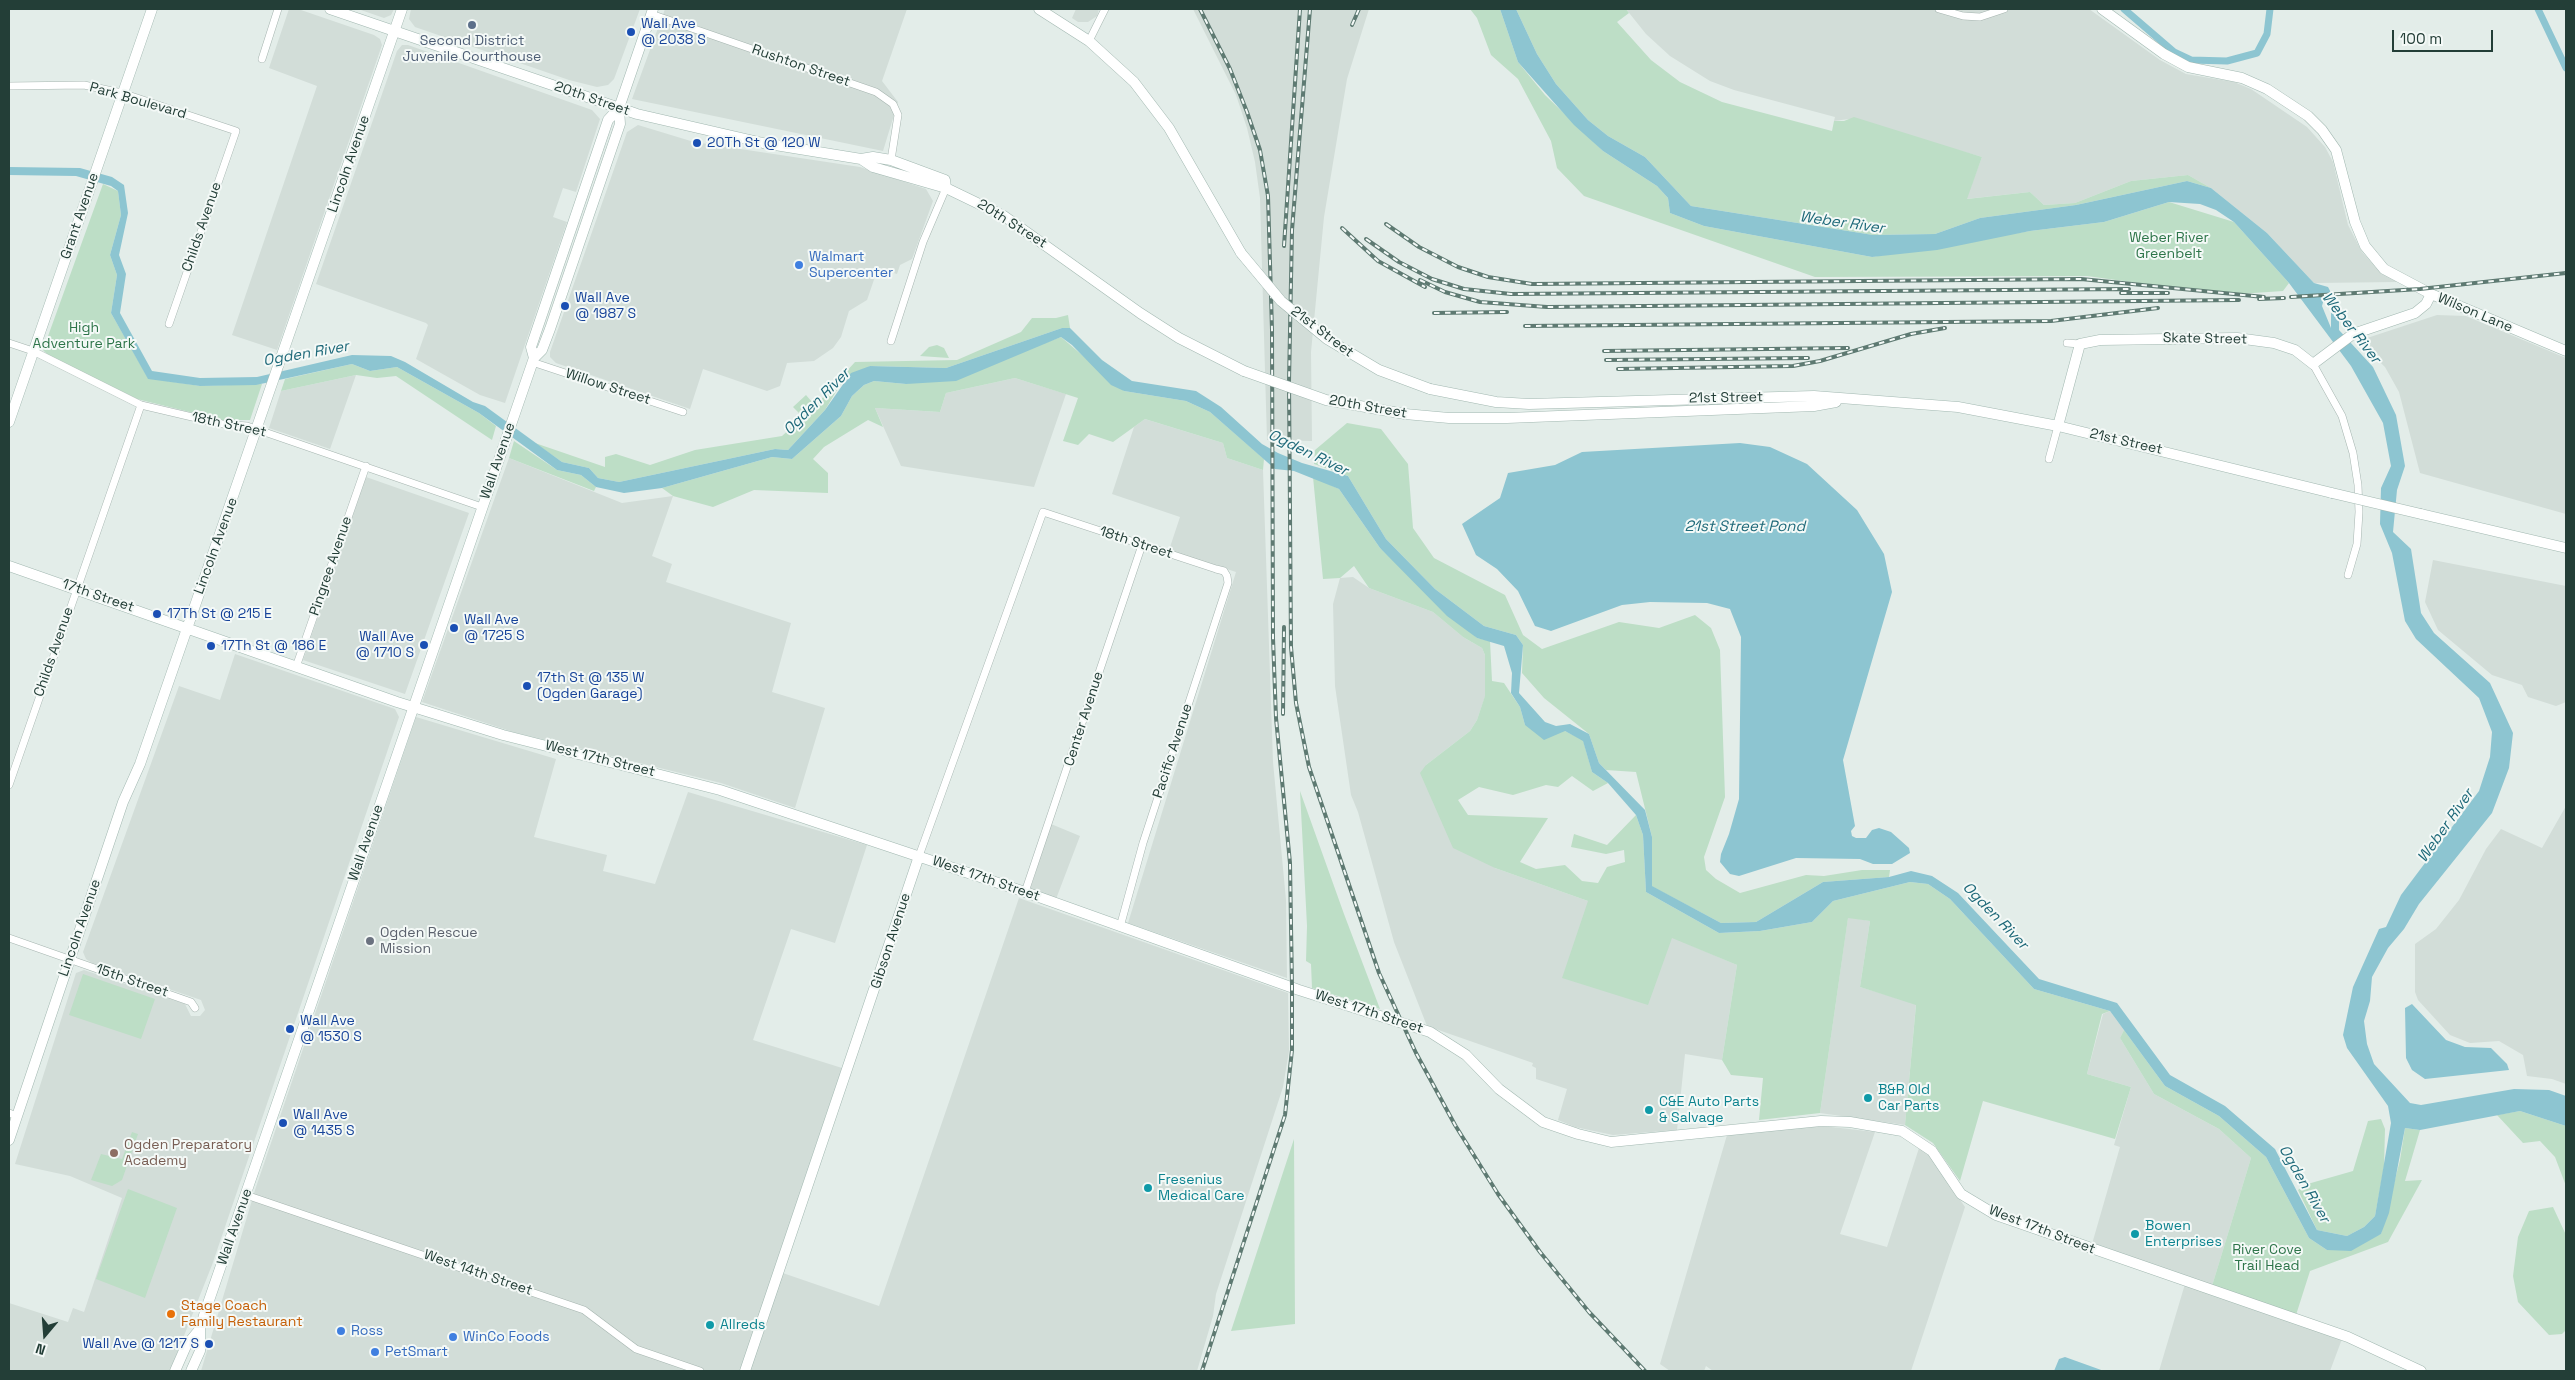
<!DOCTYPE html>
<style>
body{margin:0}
#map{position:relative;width:2575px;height:1380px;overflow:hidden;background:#e3ede9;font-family:"Space Grotesk",sans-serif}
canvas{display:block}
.frame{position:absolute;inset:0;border:10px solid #233e37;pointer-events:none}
.north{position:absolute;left:20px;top:1310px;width:50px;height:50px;-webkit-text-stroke:4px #f4f9f7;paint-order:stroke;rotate:198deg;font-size:14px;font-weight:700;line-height:20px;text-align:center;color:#233e37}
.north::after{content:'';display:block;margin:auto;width:18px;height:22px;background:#233e37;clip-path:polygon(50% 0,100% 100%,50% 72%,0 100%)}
.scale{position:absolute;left:2392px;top:30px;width:101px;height:22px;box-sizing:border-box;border:2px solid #233e37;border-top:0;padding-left:6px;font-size:15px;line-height:18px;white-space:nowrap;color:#233e37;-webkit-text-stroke:4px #f4f9f7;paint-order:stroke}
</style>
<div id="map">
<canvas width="2575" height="1380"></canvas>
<div class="frame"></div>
<div class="north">N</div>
<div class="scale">100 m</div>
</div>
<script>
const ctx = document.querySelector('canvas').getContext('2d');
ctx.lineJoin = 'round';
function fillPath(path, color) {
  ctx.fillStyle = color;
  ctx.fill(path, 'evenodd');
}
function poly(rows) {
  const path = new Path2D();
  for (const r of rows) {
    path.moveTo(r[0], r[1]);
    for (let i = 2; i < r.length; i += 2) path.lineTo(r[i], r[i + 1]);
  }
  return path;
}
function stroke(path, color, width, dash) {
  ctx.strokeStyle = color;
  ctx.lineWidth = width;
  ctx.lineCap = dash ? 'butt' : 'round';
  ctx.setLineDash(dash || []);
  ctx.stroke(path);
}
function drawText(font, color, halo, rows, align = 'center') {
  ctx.font = font + ' "Space Grotesk",sans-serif';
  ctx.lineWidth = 4;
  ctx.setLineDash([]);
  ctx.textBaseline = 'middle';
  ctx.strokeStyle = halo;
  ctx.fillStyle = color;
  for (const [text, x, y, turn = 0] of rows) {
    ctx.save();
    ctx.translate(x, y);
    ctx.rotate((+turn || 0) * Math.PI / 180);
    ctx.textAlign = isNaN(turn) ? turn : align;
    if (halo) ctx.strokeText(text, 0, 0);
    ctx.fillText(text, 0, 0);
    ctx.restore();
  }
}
const built = poly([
 [289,9,298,9,374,35,380,39,382,45,277,350,232,335,317,86,269,68],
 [358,9,394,9,391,15,384,18],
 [411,9,640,9,614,79,608,85,597,87,569,80,415,27,409,19],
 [665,9,907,9,882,81,898,102,883,151,632,99],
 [1076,9,1099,9,1097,16,1088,22,1078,22,1072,18],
 [1193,9,1369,9,1347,79,1324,217,1311,352,1312,441,1267,440,1260,198,1255,162,1247,128,1236,95],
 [1626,9,2089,9,2160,60,2186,74,2234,82,2251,89,2307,127,2325,147,2333,162,2348,225,2362,252,2379,271,2398,282,2314,283,2267,233,2211,188,2188,175,2131,181,2075,203,2044,205,2030,192,1966,199,1982,157,1849,119,1834,121,1835,117,1734,90,1710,81,1670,56,1646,34],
 [408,45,592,110,600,119,576,192,563,188,553,217,567,222,505,403,480,395,416,359,428,325,426,323,316,284,397,51,402,45],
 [638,125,694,142,860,167,926,189,933,201,912,259,900,265,897,274,878,268,867,300,849,311,841,337,833,348,814,361,787,363,780,386,767,391,703,369,690,409,556,363,550,357,550,352,627,132],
 [2437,315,2466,316,2566,358,2566,514,2420,473,2399,392,2385,367,2358,341],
 [356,375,330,449,269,428,281,391],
 [1015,378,1066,394,1034,487,901,466,875,408,940,412,946,393],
 [1145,419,1223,443,1227,458,1263,470,1273,762,1286,900,1287,978,1128,923,1236,572,1169,550,1180,517,1112,494,1134,427],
 [509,458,622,503,673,496,652,556,672,564,666,582,791,623,772,692,825,708,795,808,721,783,513,732,422,702],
 [366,477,469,513,405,694,303,660],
 [2433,560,2566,586,2566,702,2556,706,2528,697,2522,685,2492,675,2438,630,2425,602],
 [1353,577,1369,588,1433,612,1463,637,1482,648,1485,655,1485,697,1477,720,1470,731,1426,765,1495,868,1588,901,1737,965,1722,1060,1685,1054,1677,1130,1613,1135,1575,1127,1558,1120,1567,1089,1536,1079,1536,1068,1532,1066,1533,1063,1427,1026,1394,942,1358,812,1351,795,1335,686,1333,604,1340,578],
 [235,654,395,709,399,717,212,1265,170,1371,9,1371,9,1303,68,1322,73,1308,84,1312,122,1198,70,1176,15,1164,76,973,84,970,185,1004,191,1016,200,1016,205,1010,201,1000,92,963,86,959,83,952,179,686,220,700],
 [416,717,556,759,534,837,607,855,603,871,655,884,688,792,867,845,835,943,791,929,753,1040,842,1068,774,1270,879,1306,1019,898,1288,993,1289,1051,1283,1087,1216,1294,1213,1316,1197,1371,201,1371,255,1190],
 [2566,806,2566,1084,2552,1079,2527,1076,2523,1055,2499,1041,2470,1043,2450,1035,2418,1000,2415,992,2415,944,2436,929,2459,900,2486,849,2501,829,2542,848],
 [1051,824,1080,836,1056,899,1030,890],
 [1848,917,1870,921,1860,987,1916,1004,1905,1125,1820,1113],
 [2110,1011,2124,1030,2120,1038,2154,1094,2219,1129,2251,1158,2212,1286,2092,1244,2120,1147,2114,1145,2131,1087,2087,1074,2103,1014],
 [1823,1126,1875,1132,1840,1234,1887,1247,1919,1148,1928,1153,1965,1207,1911,1371,1713,1371,1706,1366,1704,1371,1670,1371,1660,1364,1727,1135],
 [2185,1284,2342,1339,2330,1371,2159,1371]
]);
const green = poly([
 [1470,9,1500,9,1518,62,1545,95,1603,151,1657,186,1668,198,1670,213,1704,226,1872,257,2030,231,2104,222,2169,202,2234,222,2289,283,2283,291,2224,295,2087,276,1815,277,1584,196,1557,168,1551,141,1518,79,1491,55,1477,18],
 [1516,9,1626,9,1629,13,1617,22,1651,60,1680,82,1722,102,1832,131,1834,121,1844,121,1854,117,1982,157,1967,199,2030,192,2044,205,2075,203,2131,181,2188,175,2211,188,2187,181,2076,205,1980,218,1935,234,1873,235,1691,206,1645,157,1608,136,1588,120,1556,84,1537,54],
 [103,184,118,191,121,215,110,255,117,275,111,313,148,378,200,386,262,384,250,420,222,420,137,399,49,356,43,350],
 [1068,315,1070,328,1062,328,946,368,870,366,840,385,825,410,788,450,775,449,619,482,598,478,589,468,562,462,535,443,605,467,605,457,616,454,650,465,695,450,782,436,816,405,855,362,957,360,1021,332,1032,318,1056,318],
 [1061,337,1124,391,1186,401,1210,412,1264,459,1263,470,1227,458,1223,443,1145,419,1113,442,1089,434,1078,445,1063,441,1078,398,1015,378,946,393,940,412,875,408,883,427,868,420,824,447,813,459,828,473,828,493,754,490,713,507,673,496,662,488,772,457,792,459,841,416,852,396,864,385,874,381,906,384,1023,351],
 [937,345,944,348,949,358,920,356,929,347],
 [352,364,370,371,397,367,479,413,496,426,492,440,396,376,377,378,356,375,281,391,285,379],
 [806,395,812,402,800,414,793,407],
 [1347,423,1381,429,1408,464,1413,528,1434,558,1505,595,1523,635,1542,649,1619,622,1659,628,1695,615,1711,628,1720,650,1725,797,1704,857,1706,870,1716,879,1740,893,1806,875,1824,876,1862,870,1890,870,1889,877,1823,882,1756,922,1721,923,1651,886,1652,837,1636,772,1606,770,1599,763,1589,734,1544,698,1522,673,1523,645,1516,635,1484,626,1435,589,1386,539,1348,476,1314,464,1315,450],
 [514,441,557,470,581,475,596,487,594,491,509,458],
 [1313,477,1339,489,1380,548,1477,638,1490,641,1492,681,1504,683,1520,707,1525,725,1565,731,1583,740,1592,772,1608,783,1593,791,1572,776,1558,787,1546,785,1513,795,1479,787,1458,800,1468,815,1548,818,1520,862,1536,869,1565,865,1582,881,1598,883,1607,867,1625,862,1624,850,1606,854,1571,847,1574,834,1607,845,1636,815,1643,835,1646,892,1719,933,1760,931,1812,922,1833,901,1910,882,1928,884,1950,899,2034,989,2110,1011,2102,1014,2087,1074,2131,1087,2115,1139,1983,1101,1960,1181,1933,1143,1905,1125,1916,1005,1860,987,1870,921,1848,918,1820,1113,1759,1120,1763,1078,1731,1075,1722,1060,1737,965,1672,938,1648,1005,1562,978,1588,901,1495,868,1453,848,1420,773,1426,765,1470,731,1477,720,1485,696,1485,655,1482,648,1463,637,1433,612,1369,588,1354,566,1340,578,1323,579],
 [1300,791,1344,914,1380,1009,1312,988,1311,964,1306,961,1307,926],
 [83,974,155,999,141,1039,69,1015],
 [2124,1030,2165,1086,2219,1116,2266,1157,2309,1238,2327,1250,2381,1234,2400,1160,2405,1128,2420,1130,2405,1181,2422,1180,2388,1242,2310,1271,2296,1315,2212,1286,2251,1158,2219,1129,2154,1094,2120,1038],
 [2520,1111,2566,1126,2566,1186,2555,1157,2540,1141,2523,1143,2497,1115],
 [2381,1119,2385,1129,2384,1167,2375,1216,2364,1227,2347,1236,2317,1230,2298,1190,2304,1185,2353,1171,2368,1121],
 [132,1132,138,1134,122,1180,112,1186,91,1180,101,1154,122,1159],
 [1294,1139,1295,1324,1231,1331],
 [128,1189,177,1208,145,1298,96,1279],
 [2553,1207,2566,1235,2566,1330,2562,1334,2549,1335,2518,1302,2513,1276,2518,1237,2529,1211]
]);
const water = poly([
 [1500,9,1516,9,1537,54,1556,84,1588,120,1608,136,1645,157,1691,206,1873,235,1935,234,1980,218,2076,205,2187,181,2211,188,2267,233,2314,283,2328,287,2339,308,2339,330,2373,367,2396,415,2405,466,2397,490,2393,532,2411,549,2421,613,2434,633,2490,683,2513,733,2509,768,2492,813,2419,904,2404,929,2388,948,2372,977,2370,1001,2364,1021,2367,1044,2374,1064,2410,1103,2421,1105,2514,1089,2549,1090,2566,1096,2566,1126,2520,1111,2420,1130,2405,1128,2389,1213,2381,1234,2351,1251,2327,1250,2309,1238,2266,1157,2219,1116,2165,1086,2110,1011,2034,989,1950,899,1928,884,1910,882,1833,901,1812,922,1760,931,1719,933,1646,892,1643,835,1636,815,1608,783,1592,772,1583,741,1565,731,1544,740,1525,725,1520,707,1511,693,1512,673,1504,646,1477,638,1447,616,1380,548,1339,489,1294,471,1275,469,1210,412,1186,401,1124,391,1111,385,1072,345,1061,337,956,381,906,384,874,381,864,385,852,396,841,416,792,459,772,457,662,488,624,493,596,487,581,475,557,470,479,413,397,367,370,371,352,364,256,385,200,386,148,379,111,313,117,275,110,255,121,215,118,191,111,186,76,176,9,175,9,167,80,168,112,177,124,185,128,213,119,255,126,274,120,313,152,371,200,378,257,377,352,355,391,356,405,362,473,402,485,406,562,462,589,468,598,478,619,482,775,449,788,450,825,410,851,373,870,366,946,368,1062,328,1070,328,1102,360,1132,381,1196,391,1221,407,1262,444,1278,453,1302,463,1348,476,1386,539,1435,589,1484,626,1516,635,1523,645,1519,693,1545,722,1556,726,1570,724,1589,734,1599,763,1645,810,1652,837,1652,886,1721,923,1756,922,1823,882,1889,877,1911,871,1932,876,1958,893,2039,979,2117,1003,2170,1075,2225,1106,2275,1149,2317,1230,2347,1236,2364,1227,2375,1216,2391,1123,2388,1106,2347,1048,2343,1035,2353,987,2379,929,2386,927,2401,895,2479,791,2490,757,2492,732,2479,698,2416,639,2405,621,2392,553,2380,524,2381,488,2391,466,2383,423,2351,366,2289,283,2234,222,2216,210,2200,204,2169,202,2104,222,2030,231,1937,250,1872,257,1704,226,1670,213,1668,198,1657,186,1603,151,1574,125,1518,62],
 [2325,295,2331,307,2331,328,2322,306],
 [1740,443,1770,447,1807,464,1857,510,1884,554,1892,592,1843,760,1855,826,1851,831,1852,836,1856,838,1866,838,1872,830,1879,828,1891,832,1909,848,1910,853,1892,864,1873,864,1860,859,1796,858,1739,876,1730,874,1720,862,1721,854,1729,834,1739,799,1741,637,1730,609,1707,603,1650,602,1622,605,1551,631,1535,626,1518,591,1497,569,1476,555,1462,524,1500,498,1508,473,1555,465,1582,452],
 [2412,1004,2446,1040,2465,1047,2491,1048,2507,1064,2509,1070,2425,1079,2412,1070,2406,1058,2405,1008],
 [2065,1357,2104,1371,2054,1371,2059,1359]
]);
const canal = poly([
 [2124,9,2174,52,2191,60,2227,61,2257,53,2267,34,2270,9],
 [2538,9,2566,68]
]);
const street = poly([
 [1939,9,1963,16,1980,17,2004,9],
 [651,14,876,92,893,104,898,115,891,160],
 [1089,41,1105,9],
 [262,59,278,9],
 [9,86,84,85,122,93,236,131,169,324],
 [891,341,923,242,946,188],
 [9,343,33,351,141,405,222,424,247,426,482,507],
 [2067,343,2080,344],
 [532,362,683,412],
 [2313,364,2342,416,2353,453,2358,485,2359,512,2357,544,2348,575],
 [2049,459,2058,426],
 [296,667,366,466],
 [9,785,141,405],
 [919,856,1043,512,1216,569,1224,571,1227,576,1228,583,1143,843,1120,927],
 [1025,892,1142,545],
 [9,938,191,1002,195,1008],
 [9,1113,17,1116],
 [246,1195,584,1310,636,1349,700,1371]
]);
const secondary = poly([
 [330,9,637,114,763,143,861,159,873,157,891,160,945,180,946,188],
 [1039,9,1089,41,1134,82,1169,128,1241,253],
 [2102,9,2164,54,2188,67,2242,78,2267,89,2308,116,2322,130,2336,150,2355,222,2365,246,2384,269,2431,294,2566,351],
 [861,159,873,167,946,188,1004,216,1140,313,1179,338,1244,371],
 [534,358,531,347,608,120,619,108],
 [1430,389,1496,402,1529,404,1814,396,1958,407,2058,426,2332,493],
 [1405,414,1449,418,1507,418,1814,406,1836,402],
 [9,422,152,9],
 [2058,426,2080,344,2100,340,2237,338,2274,343,2295,350,2313,364,2353,334,2415,313,2426,304,2431,294],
 [2421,514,2566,548],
 [9,566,397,702,503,735,720,790,1025,892,1299,990,1430,1032,1466,1055,1499,1089,1543,1122,1578,1134,1611,1142,1821,1121,1850,1122,1902,1131,1932,1151,1961,1194,1996,1215,2348,1337,2421,1371],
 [9,1140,123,802,140,764,402,9],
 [175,1371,186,1346,200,1329],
 [191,1371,200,1351,200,1329,205,1312,534,358,542,350,550,329,620,124,619,108,653,9],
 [745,1371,919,856]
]);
const rail = poly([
 [1200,9,1230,69,1247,112,1260,150,1268,196,1272,330,1273,638,1276,718,1290,863,1292,987,1292,1050,1285,1115,1202,1371],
 [1310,9,1292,230,1289,382,1291,647,1296,703,1309,767,1379,973,1416,1053,1455,1125,1498,1194,1540,1252,1589,1312,1645,1371],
 [1352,25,1359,9],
 [1386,224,1419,247,1458,267,1488,277,1532,284,2081,279,2264,297],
 [1342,228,1378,261,1425,287],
 [1366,239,1399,262,1432,279,1464,289,1511,294,2129,289],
 [1284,246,1300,9],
 [1420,280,1445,292,1480,302,1547,307,2239,300],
 [2121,293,2168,293],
 [2291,297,2420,289,2566,273],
 [2259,299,2284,298],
 [1434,313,1507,312],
 [1525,326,2051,321,2158,308],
 [1604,351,1848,348],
 [1606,360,1808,358],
 [1618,369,1793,366,1820,361,1911,334,1945,328],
 [1283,714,1284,627]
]);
const secondaryBridge = poly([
 [1241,253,1281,301,1327,339,1379,370,1430,389],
 [1244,371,1326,400,1405,414],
 [2332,493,2421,514]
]);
const markers = [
 [472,25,5,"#5c6f8a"],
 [631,32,5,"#1a4fb4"],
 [697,143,5,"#1a4fb4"],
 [799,265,5,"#3f7fe0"],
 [565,306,5,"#1a4fb4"],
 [157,614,5,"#1a4fb4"],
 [454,628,5,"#1a4fb4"],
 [424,645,5,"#1a4fb4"],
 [211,646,5,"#1a4fb4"],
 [527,686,5,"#1a4fb4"],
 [370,941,5,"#6b7280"],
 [290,1029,5,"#1a4fb4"],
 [1868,1098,5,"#0f9aa8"],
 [1649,1110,5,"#0f9aa8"],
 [283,1123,5,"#1a4fb4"],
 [114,1153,5,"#8d6e63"],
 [1148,1188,5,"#0f9aa8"],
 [2135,1234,5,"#0f9aa8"],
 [171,1314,5,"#e8710a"],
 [710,1325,5,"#0f9aa8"],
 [341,1331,5,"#3f7fe0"],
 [453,1337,5,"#3f7fe0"],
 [209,1344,5,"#1a4fb4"],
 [375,1352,5,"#3f7fe0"]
];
const transitNames = [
 ["Wall Ave",641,24],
 ["@ 2038 S",641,40],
 ["20Th St @ 120 W",707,143],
 ["Wall Ave",575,298],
 ["@ 1987 S",575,314],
 ["17Th St @ 215 E",167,614],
 ["Wall Ave",464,620],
 ["@ 1725 S",464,636],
 ["Wall Ave",414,637,"right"],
 ["@ 1710 S",414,653,"right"],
 ["17Th St @ 186 E",221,646],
 ["17th St @ 135 W",537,678],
 ["(Ogden Garage)",537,694],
 ["Wall Ave",300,1021],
 ["@ 1530 S",300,1037],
 ["Wall Ave",293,1115],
 ["@ 1435 S",293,1131],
 ["Wall Ave @ 1217 S",199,1344,"right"]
];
const serviceNames = [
 ["Second District",472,41],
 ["Juvenile Courthouse",472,57]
];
const streetNames = [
 ["Rushton Street",801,66,19],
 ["20th Street",592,99,19],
 ["Park Boulevard",138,101,16],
 ["Lincoln Avenue",349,164,-71],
 ["Grant Avenue",80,216,-71],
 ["20th Street",1012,224,32],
 ["Childs Avenue",202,227,-71],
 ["Wilson Lane",2475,313,23],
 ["21st Street",1322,332,37],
 ["Skate Street",2205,339,1],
 ["Willow Street",608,387,18],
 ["21st Street",1726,398,-1],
 ["20th Street",1368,407,10],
 ["18th Street",229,425,12],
 ["21st Street",2126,442,13],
 ["Wall Avenue",498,461,-71],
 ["18th Street",1136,543,18],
 ["Lincoln Avenue",216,546,-70],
 ["Pingree Avenue",331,566,-71],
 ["17th Street",98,596,19],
 ["Childs Avenue",54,652,-71],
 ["Center Avenue",1084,719,-72],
 ["Pacific Avenue",1173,751,-72],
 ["West 17th Street",600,759,14],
 ["Wall Avenue",366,843,-71],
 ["West 17th Street",986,879,19],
 ["Lincoln Avenue",80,928,-71],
 ["Gibson Avenue",891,941,-72],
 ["15th Street",132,981,19],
 ["West 17th Street",1369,1012,18],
 ["Wall Avenue",235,1227,-71],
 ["West 17th Street",2042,1230,21],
 ["West 14th Street",478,1273,19]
];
const parkNames = [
 ["Weber River",2169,238],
 ["Greenbelt",2169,254],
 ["High",84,328],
 ["Adventure Park",84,344],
 ["River Cove",2267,1250],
 ["Trail Head",2267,1266]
];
const shopNames = [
 ["Walmart",809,257],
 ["Supercenter",809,273],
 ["Ross",351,1331],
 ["WinCo Foods",463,1337],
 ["PetSmart",385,1352]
];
const worshipNames = [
 ["Ogden Rescue",380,933],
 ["Mission",380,949]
];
const cultureNames = [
 ["B&R Old",1878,1090],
 ["Car Parts",1878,1106],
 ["C&E Auto Parts",1659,1102],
 ["& Salvage",1659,1118],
 ["Fresenius",1158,1180],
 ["Medical Care",1158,1196],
 ["Bowen",2145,1226],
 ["Enterprises",2145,1242],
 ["Allreds",720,1325]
];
const educationNames = [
 ["Ogden Preparatory",124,1145],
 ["Academy",124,1161]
];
const foodNames = [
 ["Stage Coach",181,1306],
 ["Family Restaurant",181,1322]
];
const waterNames = [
 ["Weber River",1842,223,8],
 ["Weber River",2351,328,52],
 ["Ogden River",306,354,-10],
 ["Ogden River",817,402,-45],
 ["Ogden River",1308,453,26],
 ["21st Street Pond",1745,527],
 ["Weber River",2446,826,-55],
 ["Ogden River",1995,916,46],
 ["Ogden River",2304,1184,60]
];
fillPath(built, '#d2ddd8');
fillPath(green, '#bddec6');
fillPath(water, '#8dc5d1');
stroke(canal, '#8dc5d1', 7);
stroke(street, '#a6b5b0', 8);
stroke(secondary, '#a2b8b1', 11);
stroke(street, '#fff', 7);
stroke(secondary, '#fff', 10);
stroke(rail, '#5e7a72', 4);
stroke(rail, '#f4f9f7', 2, [5.5]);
stroke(secondaryBridge, '#a2b8b1', 11, []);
stroke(secondaryBridge, '#fff', 10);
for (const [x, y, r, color] of markers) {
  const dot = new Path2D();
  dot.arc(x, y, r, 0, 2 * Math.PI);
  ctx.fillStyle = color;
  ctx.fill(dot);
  stroke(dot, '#f4f9f7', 2);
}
drawText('14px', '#164399', '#f4f9f7', transitNames, 'left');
drawText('14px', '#4e5e75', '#f4f9f7', serviceNames);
drawText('14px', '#233e37', '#f4f9f7', streetNames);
drawText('14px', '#2e754a', '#f4f9f7', parkNames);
drawText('14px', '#366cbe', '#f4f9f7', shopNames, 'left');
drawText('14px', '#5b616d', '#f4f9f7', worshipNames, 'left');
drawText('14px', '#0d838f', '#f4f9f7', cultureNames, 'left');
drawText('14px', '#785e54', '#f4f9f7', educationNames, 'left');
drawText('14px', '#c56008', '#f4f9f7', foodNames, 'left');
drawText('italic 15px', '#1e6979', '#f4f9f7', waterNames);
</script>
